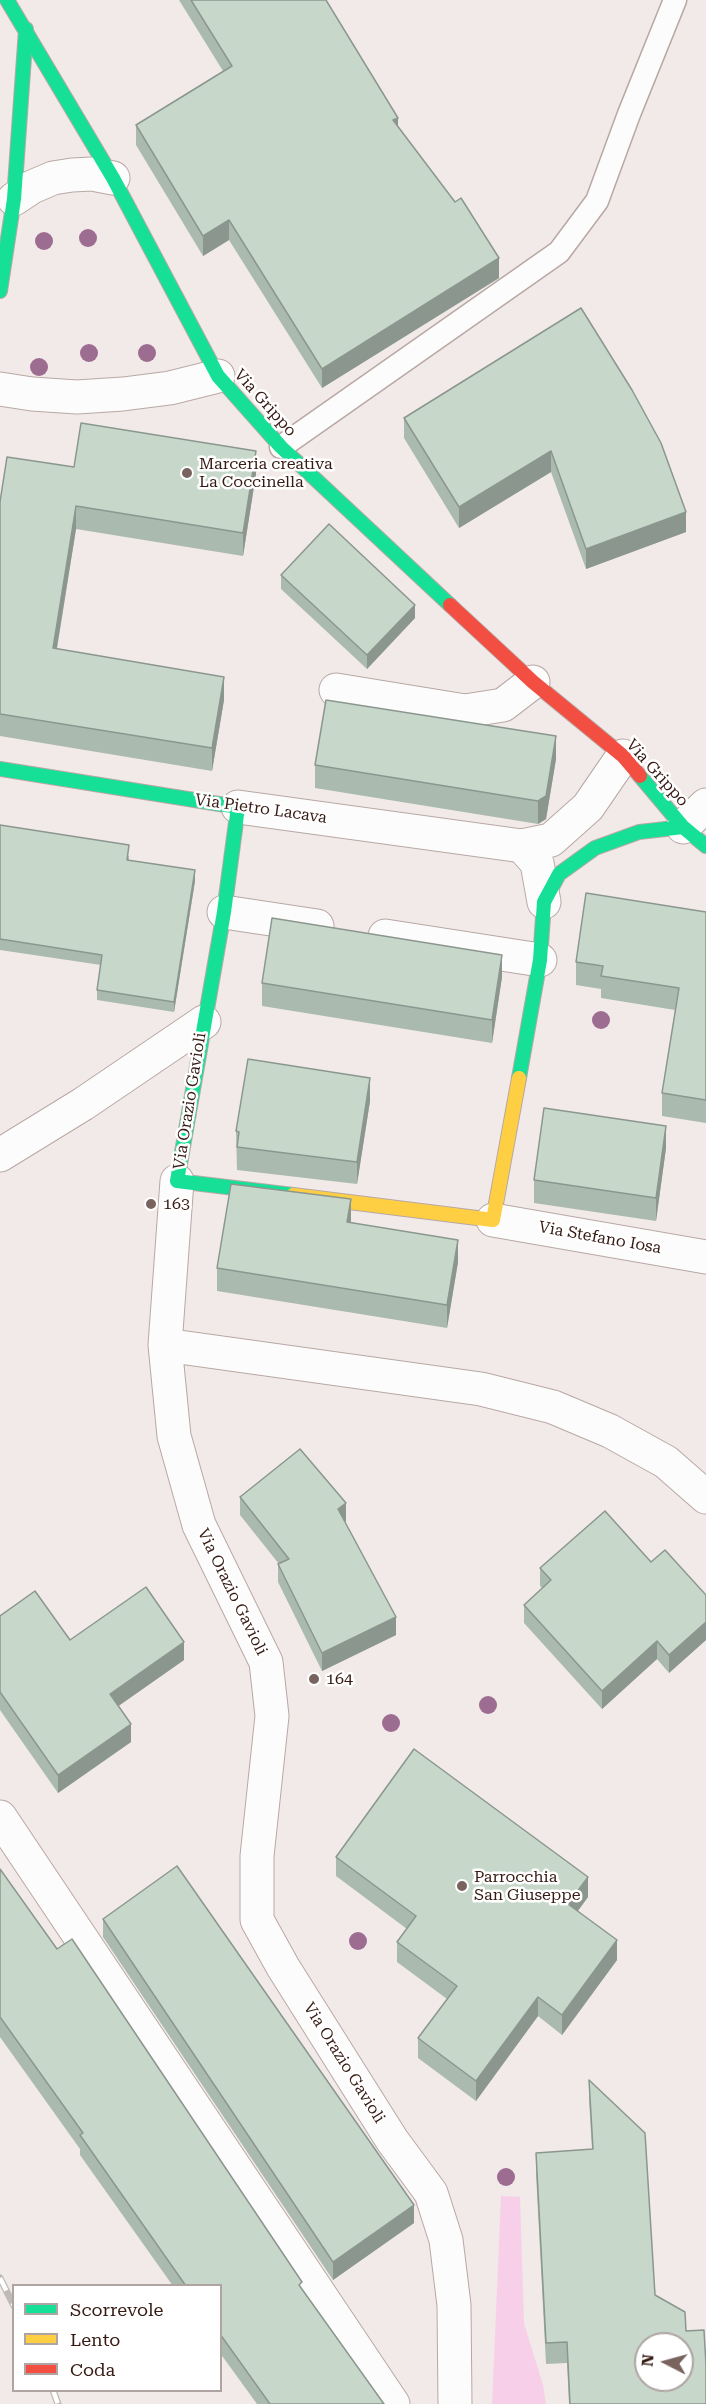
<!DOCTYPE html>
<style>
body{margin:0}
#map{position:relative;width:706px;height:2404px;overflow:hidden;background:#f2eae8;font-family:"Roboto Serif",serif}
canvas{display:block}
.legend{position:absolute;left:12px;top:2284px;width:210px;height:108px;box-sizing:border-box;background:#fff;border:2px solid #afa4a1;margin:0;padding:8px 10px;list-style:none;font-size:18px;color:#361b13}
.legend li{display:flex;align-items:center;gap:12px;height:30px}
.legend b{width:30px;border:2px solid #afa4a1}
.north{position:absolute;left:634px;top:2332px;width:60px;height:60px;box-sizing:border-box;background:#fff;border:2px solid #afa4a1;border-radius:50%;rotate:276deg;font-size:16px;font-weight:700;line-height:24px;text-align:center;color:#361b13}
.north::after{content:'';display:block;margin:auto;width:21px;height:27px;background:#78635e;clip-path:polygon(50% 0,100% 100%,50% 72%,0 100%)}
</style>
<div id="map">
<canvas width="706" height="2404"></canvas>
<ul class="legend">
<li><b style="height:8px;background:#16e098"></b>Scorrevole</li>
<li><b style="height:8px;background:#ffcf43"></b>Lento</li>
<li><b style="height:8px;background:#f24e42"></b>Coda</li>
</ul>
<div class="north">N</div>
</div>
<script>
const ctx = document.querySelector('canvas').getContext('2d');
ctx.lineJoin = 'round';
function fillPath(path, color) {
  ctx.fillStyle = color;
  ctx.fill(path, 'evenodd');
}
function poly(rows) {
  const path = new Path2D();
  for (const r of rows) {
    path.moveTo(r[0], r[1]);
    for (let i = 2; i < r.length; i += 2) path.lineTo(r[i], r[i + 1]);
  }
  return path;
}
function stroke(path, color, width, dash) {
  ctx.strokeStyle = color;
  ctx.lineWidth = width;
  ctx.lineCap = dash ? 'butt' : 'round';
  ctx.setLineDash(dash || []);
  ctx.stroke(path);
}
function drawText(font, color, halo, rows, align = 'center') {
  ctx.font = font + ' "Roboto Serif",serif';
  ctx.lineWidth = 5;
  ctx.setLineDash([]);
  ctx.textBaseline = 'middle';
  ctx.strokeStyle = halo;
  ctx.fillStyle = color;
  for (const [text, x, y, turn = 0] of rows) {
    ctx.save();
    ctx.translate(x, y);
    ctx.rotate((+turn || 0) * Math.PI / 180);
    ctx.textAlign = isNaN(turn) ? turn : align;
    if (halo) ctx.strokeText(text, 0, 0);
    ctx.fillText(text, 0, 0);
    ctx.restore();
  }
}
const green = poly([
 [501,2196,520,2197,524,2323,543,2385,546,2404,492,2404]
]);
const lane = poly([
 [281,447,559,252,597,201,629,114,675,0]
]);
const street = poly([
 [14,199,32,187,53,178,72,175,92,174,113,178],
 [0,389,32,394,77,397,123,394,170,388,218,376],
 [336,690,465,711,503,705,533,682],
 [238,807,522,846,551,840,588,807,623,756],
 [683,827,706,805],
 [522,846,537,863,544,902],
 [224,912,317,926],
 [385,936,540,960],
 [0,1155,83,1104,204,1022],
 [177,1181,165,1345,174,1436,199,1525,266,1662,272,1716,257,1856,257,1920,283,1967,392,2140,431,2193,446,2240,454,2305,455,2404],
 [493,1220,706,1257],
 [165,1345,481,1389,553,1407,610,1431,666,1462,706,1497],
 [0,1817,393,2404]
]);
const fast = poly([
 [7,0,113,178,218,376,281,447,450,605],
 [0,291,14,199,26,29],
 [0,769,238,807,224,912,177,1181,293,1195],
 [640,776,683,827,706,846],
 [519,1078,540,960,544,902,559,874,595,848,639,832,683,827]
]);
const slow = poly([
 [293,1195,493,1220,519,1078]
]);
const jam = poly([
 [450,605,533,682,623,756,640,776]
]);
const rail = poly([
 [0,2278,14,2306],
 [53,2390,58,2404]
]);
const trees = [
 [88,238],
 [44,241],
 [89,353],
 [147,353],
 [39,367],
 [601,1020],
 [488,1705],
 [391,1723],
 [358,1941],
 [506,2177]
];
const wall = poly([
 [179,0,326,0,398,126,499,278,322,388,229,240,203,256,136,145,136,125,223,71],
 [581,308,686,532,586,569,551,472,459,528,404,438,404,418],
 [74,467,256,474,243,556,76,529,57,649,224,700,212,771,0,736,0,502],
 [281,575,415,618,367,669,281,589],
 [556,759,546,819,538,824,315,788,315,765],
 [0,825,129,856,129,860,195,881,174,1012,97,1000,97,990,101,965,0,950],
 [706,912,706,1123,662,1116,662,1093,675,1010,601,998,601,989,576,985,576,962],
 [502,977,492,1043,262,1006,262,983],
 [370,1101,357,1184,237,1170,236,1131],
 [666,1148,656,1221,534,1203,534,1180],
 [351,1222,458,1262,447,1328,217,1291,217,1268],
 [240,1497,346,1521,345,1522,396,1635,322,1671,278,1582,278,1564,279,1564,240,1515],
 [651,1562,706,1595,706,1640,669,1673,657,1659,602,1709,524,1623,524,1605,542,1588,540,1586,540,1568],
 [0,1616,70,1640,184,1660,118,1706,131,1742,58,1793,0,1710],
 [336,1857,588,1897,578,1911,617,1960,562,2035,538,2016,476,2101,418,2058,418,2038,447,1999,397,1962,397,1942,407,1929,336,1876],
 [0,1869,302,2289,384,2404,257,2404,220,2353,220,2286,173,2286,80,2155,80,2149,0,2037],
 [103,1919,414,2223,333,2280,103,1937],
 [589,2080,655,2295,686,2331,706,2404,569,2404,567,2363,546,2364,536,2174,536,2153,592,2149,589,2100]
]);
const shadedWall = poly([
 [398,118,398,137,393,120],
 [229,220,229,240,203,256,203,236],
 [499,258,499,278,322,388,322,369],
 [256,451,256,474,243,556,243,533],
 [551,451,551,472,459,528,459,507],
 [76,506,76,529,53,671,53,648],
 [686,512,686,532,586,569,586,549],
 [415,605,415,618,367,669,367,655],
 [224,677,224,700,212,771,212,748],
 [556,736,556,759,546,819,538,824,538,801],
 [195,870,195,881,174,1012,174,1002],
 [502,955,502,977,492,1043,492,1020],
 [370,1078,370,1101,357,1184,357,1162],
 [666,1126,666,1148,656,1221,656,1198],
 [351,1199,351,1221,347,1245,347,1222],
 [458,1240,458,1262,447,1328,447,1305],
 [346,1503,346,1521,338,1527,338,1509],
 [396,1617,396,1635,322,1671,322,1653],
 [706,1622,706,1640,669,1673,669,1655],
 [657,1641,657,1659,602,1709,602,1691],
 [184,1642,184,1660,110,1712,110,1694],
 [131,1724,131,1742,58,1793,58,1775],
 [588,1877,588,1897,568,1924,568,1904],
 [617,1940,617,1960,562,2035,562,2015],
 [538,1997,538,2016,476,2101,476,2081],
 [414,2205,414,2223,333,2280,333,2262]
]);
const building = poly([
 [191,0,326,0,398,118,393,120,455,202,461,198,499,258,322,369,229,220,203,236,136,125,232,66,191,0],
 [581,308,632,390,661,443,686,512,586,549,551,451,459,507,404,418,581,308],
 [81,423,256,451,243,533,76,506,53,648,224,677,212,748,0,714,0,502,7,457,74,467,81,423],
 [329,524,415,605,367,655,281,575,329,524],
 [326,700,556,736,546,796,538,801,315,765,326,700],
 [0,825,129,845,127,860,195,870,174,1002,97,990,102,955,0,939,0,825],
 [586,893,706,912,706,1100,662,1093,679,988,601,976,603,966,576,962,586,893],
 [272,918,502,955,492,1020,262,983,272,918],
 [248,1059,370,1078,357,1162,237,1147,239,1132,236,1131,248,1059],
 [544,1108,666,1126,656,1198,534,1180,544,1108],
 [231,1184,351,1199,347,1222,458,1240,447,1305,217,1268,231,1184],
 [300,1449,346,1503,338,1509,396,1617,322,1653,278,1564,289,1559,240,1497,300,1449],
 [605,1511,651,1562,665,1550,706,1595,706,1622,669,1655,657,1641,602,1691,524,1605,551,1580,540,1568,605,1511],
 [146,1587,184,1642,110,1694,131,1724,58,1775,0,1692,0,1616,35,1591,70,1640,146,1587],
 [414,1749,588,1877,568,1904,617,1940,562,2015,538,1997,476,2081,418,2038,457,1986,397,1942,416,1916,336,1857,414,1749],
 [177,1866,414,2205,333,2262,103,1919,177,1866],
 [0,1869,57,1949,72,1939,302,2282,299,2285,384,2404,270,2404,220,2334,220,2286,186,2286,80,2135,83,2133,0,2017,0,1869],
 [589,2080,645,2133,655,2295,685,2312,686,2331,704,2330,706,2365,706,2404,570,2404,567,2342,546,2343,536,2153,593,2149,589,2080],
 [646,2344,682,2344,682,2380,646,2380,646,2344]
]);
const markers = [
 [187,473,6,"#78635e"],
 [151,1204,6,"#78635e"],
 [314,1679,6,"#78635e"],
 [462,1886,6,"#78635e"]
];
const streetNames = [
 ["Via Grippo",265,403,48],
 ["Via Grippo",657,773,48],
 ["Via Pietro Lacava",261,809,8],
 ["Via Orazio Gavioli",190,1101,-81],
 ["Via Stefano Iosa",600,1238,10],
 ["Via Orazio Gavioli",232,1592,64],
 ["Via Orazio Gavioli",344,2063,58]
];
const poiNames = [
 ["Marceria creativa",199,464],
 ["La Coccinella",199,482],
 ["163",163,1204],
 ["164",326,1679],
 ["Parrocchia",474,1877],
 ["San Giuseppe",474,1895]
];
fillPath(green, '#f7cfe9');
stroke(lane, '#b8a8a4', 25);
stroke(street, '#b8a8a4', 35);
stroke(fast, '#b8a8a4', 16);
stroke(slow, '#b8a8a4', 16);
stroke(jam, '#b8a8a4', 16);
stroke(lane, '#fdfcfc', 22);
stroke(street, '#fdfcfc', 33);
stroke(fast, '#16e098', 14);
stroke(slow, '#ffcf43', 14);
stroke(jam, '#f24e42', 14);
stroke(rail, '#bebab8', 7);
stroke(rail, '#fff', 4.5, [14]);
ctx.fillStyle = '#9d6c91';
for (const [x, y] of trees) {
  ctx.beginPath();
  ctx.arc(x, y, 9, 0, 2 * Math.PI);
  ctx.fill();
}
fillPath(wall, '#abbaaf');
fillPath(shadedWall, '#8b978e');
fillPath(building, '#c7d8cb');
stroke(building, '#8b978e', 1.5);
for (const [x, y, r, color] of markers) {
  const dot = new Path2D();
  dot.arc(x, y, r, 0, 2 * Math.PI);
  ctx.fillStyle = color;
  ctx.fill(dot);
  stroke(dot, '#fff', 2);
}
drawText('16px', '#361b13', '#fff', streetNames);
drawText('16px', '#361b13', '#fff', poiNames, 'left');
</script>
